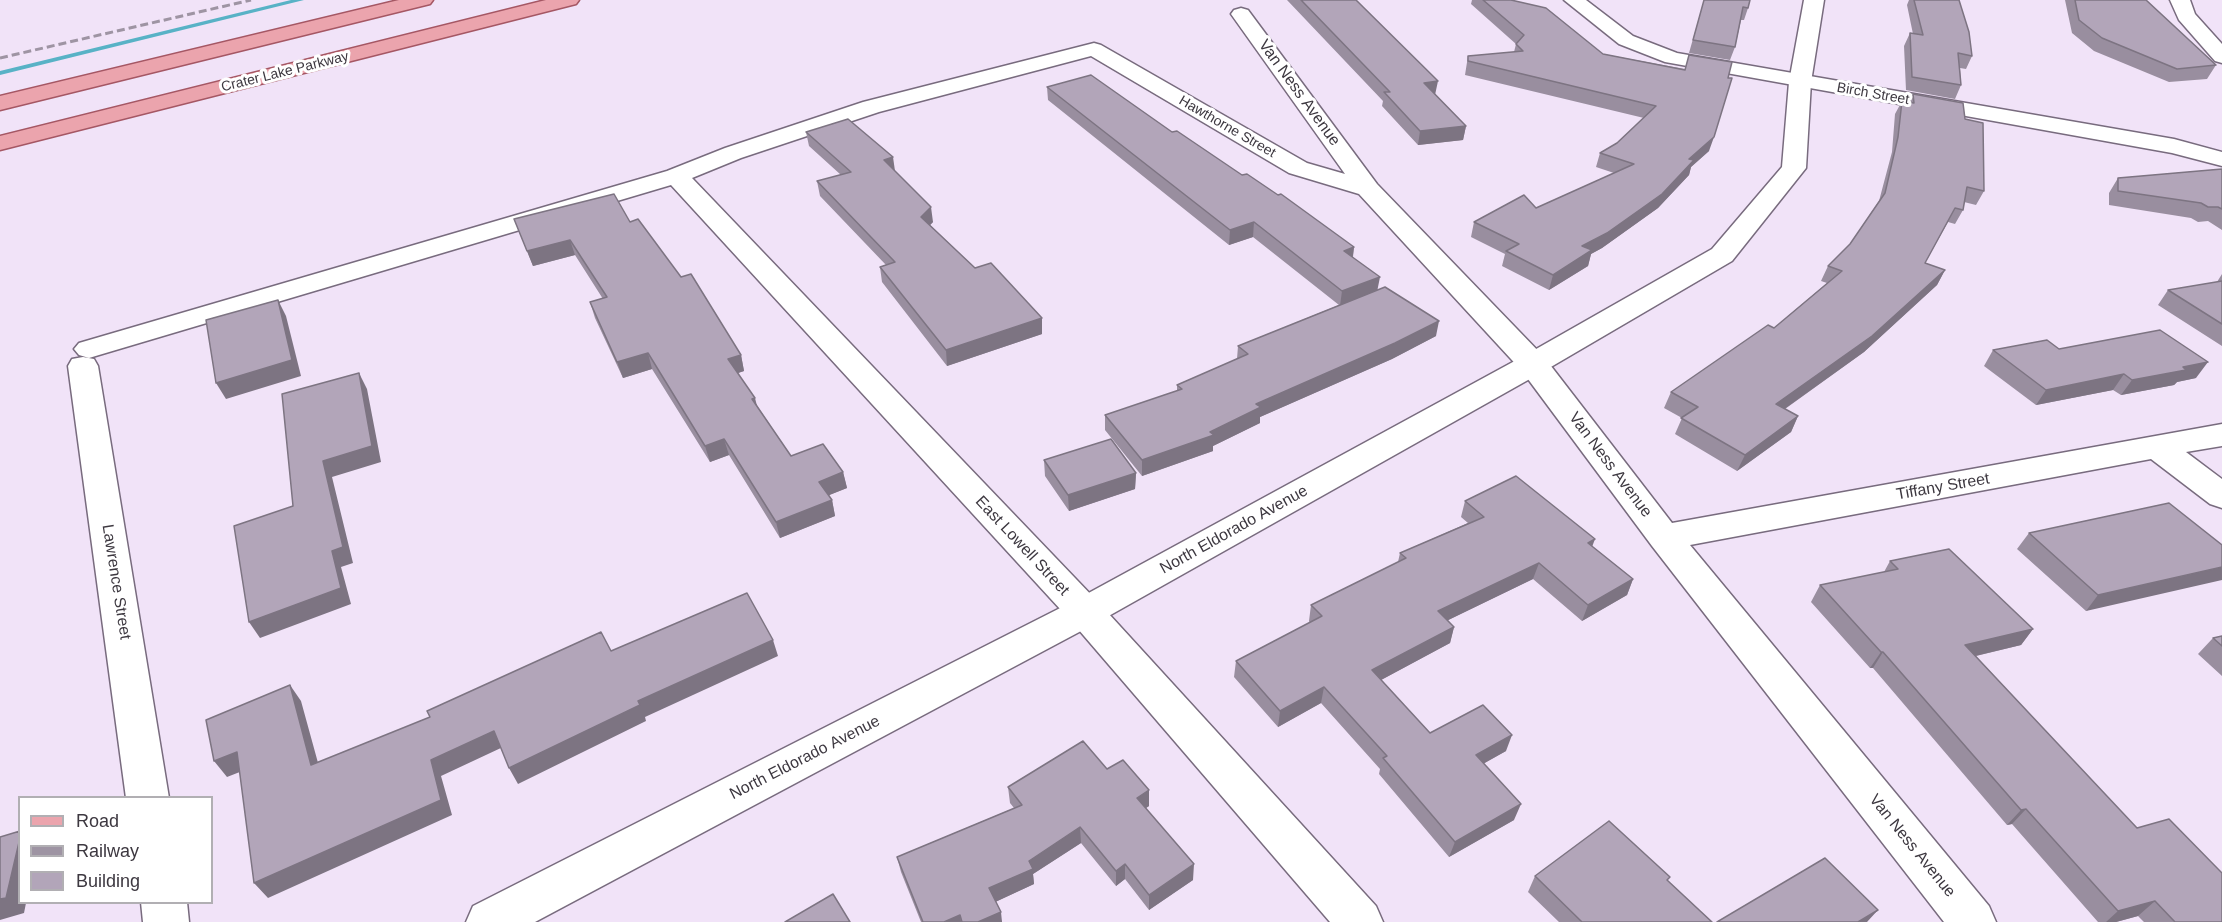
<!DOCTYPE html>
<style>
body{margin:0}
#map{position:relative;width:2222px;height:922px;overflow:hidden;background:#f1e3f8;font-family:Helvetica,sans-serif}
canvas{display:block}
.legend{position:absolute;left:18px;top:796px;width:195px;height:108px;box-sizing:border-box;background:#fff;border:2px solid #b1afb3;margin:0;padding:8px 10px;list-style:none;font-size:18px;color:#3d3840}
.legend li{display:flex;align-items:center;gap:12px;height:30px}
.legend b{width:30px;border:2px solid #b1afb3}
</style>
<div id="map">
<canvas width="2222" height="922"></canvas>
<ul class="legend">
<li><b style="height:8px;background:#eba4ad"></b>Road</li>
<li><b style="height:8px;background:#9e94a3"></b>Railway</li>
<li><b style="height:16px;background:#b2a5b9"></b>Building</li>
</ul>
</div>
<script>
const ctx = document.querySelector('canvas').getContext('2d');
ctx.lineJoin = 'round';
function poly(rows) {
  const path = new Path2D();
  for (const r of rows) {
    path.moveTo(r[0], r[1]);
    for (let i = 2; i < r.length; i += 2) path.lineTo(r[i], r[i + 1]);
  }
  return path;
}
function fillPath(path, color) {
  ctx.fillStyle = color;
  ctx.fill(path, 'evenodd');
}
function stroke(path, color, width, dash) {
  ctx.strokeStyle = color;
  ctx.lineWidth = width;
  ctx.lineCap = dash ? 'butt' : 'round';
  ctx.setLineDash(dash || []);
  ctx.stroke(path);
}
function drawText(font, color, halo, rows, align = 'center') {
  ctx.font = font + ' Helvetica,sans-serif';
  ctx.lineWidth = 6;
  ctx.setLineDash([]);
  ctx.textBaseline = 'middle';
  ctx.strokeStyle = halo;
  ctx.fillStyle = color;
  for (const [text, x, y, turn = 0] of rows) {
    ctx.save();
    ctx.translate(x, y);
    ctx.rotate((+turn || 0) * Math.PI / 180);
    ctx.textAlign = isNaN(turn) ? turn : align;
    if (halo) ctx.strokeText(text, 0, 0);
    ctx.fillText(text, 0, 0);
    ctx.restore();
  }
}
const stream = poly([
 [291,0,304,0,0,75,0,71,291,0]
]);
const minor = poly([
 [1564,0,1586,0,1633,36,1677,53,2174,139,2222,152,2222,166,2172,153,1665,62,1619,44,1564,0],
 [2170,0,2190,0,2195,14,2222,44,2222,63,2215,61,2179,20,2170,0],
 [1241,8,1248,10,1377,184,1544,357,1672,523,2222,424,2222,446,2186,452,2222,479,2222,508,2210,504,2151,459,1690,545,1989,906,1996,922,1944,922,1652,546,1522,371,1359,194,1289,173,1091,56,879,112,741,158,692,178,1098,602,1376,906,1383,922,1330,922,1072,622,671,185,99,355,89,358,79,355,74,349,79,343,667,171,725,148,863,102,1094,43,1101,45,1307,163,1345,174,1231,14,1234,10,1241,8],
 [83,357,94,359,98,366,169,798,126,798,68,366,72,359,83,357],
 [141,902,187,902,189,922,143,922,141,902]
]);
const tertiary = poly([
 [1804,0,1824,0,1811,82,1806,168,1732,261,1544,371,1098,622,535,922,466,922,473,906,1072,602,1522,357,1712,249,1782,167,1789,82,1804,0]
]);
const primary = poly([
 [399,0,433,0,430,4,0,110,0,96,399,0],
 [546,0,579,0,576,4,0,150,0,136,546,0]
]);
const rail = poly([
 [0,58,251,0]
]);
const wall = poly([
 [1287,0,1356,0,1435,94,1466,126,1463,140,1418,145,1382,106,1383,101],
 [1472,0,1511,0,1603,54,1685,69,1689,55,1709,151,1691,167,1689,175,1658,208,1602,248,1591,254,1588,266,1549,290,1502,266,1505,254,1471,237,1474,222,1536,208,1614,173,1596,167,1600,153,1617,143,1644,118,1465,75,1468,56,1514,52,1516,44,1471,4],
 [1704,0,1748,8,1744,20,1741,20,1735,47,1730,60,1689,53],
 [1909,0,1959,0,1972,56,1966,69,1960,68,1961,85,1955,99,1906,90,1904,46,1910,33,1913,34,1907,5],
 [2065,0,2146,0,2216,65,2207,79,2169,82,2094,51,2072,33],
 [1047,87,1172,132,1242,175,1354,247,1353,257,1378,290,1436,336,1392,359,1260,417,1260,423,1213,446,1213,451,1142,476,1105,430,1105,415,1177,391,1177,385,1237,359,1238,346,1339,305,1253,237,1229,245,1048,100],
 [1913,94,1965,119,1984,191,1976,205,1964,202,1963,210,1955,224,1948,222,1925,263,1945,270,1937,285,1864,352,1785,409,1798,416,1791,432,1737,471,1675,434,1682,418,1664,408,1671,392,1774,328,1827,283,1821,281,1828,266,1850,244,1879,201,1892,152,1895,114,1902,101,1909,102],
 [806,132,894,170,933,222,930,225,975,268,1042,318,1042,334,947,366,882,282,880,267,886,265,820,196,817,181,841,175,809,146],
 [2222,169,2222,230,2208,221,2198,222,2191,218,2109,205,2109,193,2118,178],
 [514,219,630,222,681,277,741,355,744,371,738,373,758,407,791,456,843,472,847,488,829,495,832,500,835,516,780,538,729,455,710,462,652,369,623,378,595,318,590,302,603,299,575,255,533,266],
 [2222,274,2222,346,2158,305,2168,290,2217,282],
 [2059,349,2196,378,2177,382,2174,385,2121,395,2113,390,2036,405,1984,366,1993,350],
 [1044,460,1136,473,1135,489,1069,511,1045,476],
 [1465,501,1592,546,1633,579,1627,595,1582,621,1533,579,1448,620,1454,627,1450,643,1381,680,1430,733,1506,751,1483,764,1514,820,1449,857,1379,774,1380,769,1321,703,1278,727,1234,677,1236,661,1310,623,1309,621,1311,605,1398,562,1400,553,1468,523,1461,517],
 [2029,533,2222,545,2086,611,2017,549],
 [1890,561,2033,629,2021,645,1976,656,2222,922,2144,922,2138,916,2116,922,2098,922,2012,824,2007,825,1873,668,1870,668,1811,602,1820,585,1884,572],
 [2222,636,2222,676,2198,654,2213,638],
 [1107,769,1149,790,1149,806,1146,808,1193,880,1149,910,1125,879,1116,886,1081,843,1033,874,1034,884,995,902,1002,922,921,922,901,872,897,857,1014,808,1010,803,1008,787],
 [1535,876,1668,881,1712,922,1559,922,1528,892]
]);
const shadedWall = poly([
 [1438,81,1435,95,1424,83],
 [1466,126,1463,140,1418,145,1420,131],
 [1714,137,1709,151,1691,167,1689,175,1658,208,1602,248,1591,254,1588,266,1549,290,1553,275,1582,246,1689,159],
 [893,157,895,171,884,160],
 [931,207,933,222,923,232,921,217],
 [1254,222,1253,237,1229,245,1230,230],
 [570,240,575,255,533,266,527,251],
 [1354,247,1352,262,1344,251],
 [1945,270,1937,285,1864,352,1769,420,1776,404],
 [1380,277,1377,292,1340,306,1342,291],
 [278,300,286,316,301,376,226,399,216,383],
 [1042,318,1042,334,947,366,946,350],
 [1439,321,1436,336,1392,359,1260,417,1260,423,1213,446,1213,451,1142,476,1142,460,1210,432,1256,404],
 [648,353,652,369,623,378,617,362],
 [741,355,744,371,732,375,728,359],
 [2208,362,2196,378,2177,382,2174,385,2121,395,2132,380,2183,367],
 [359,373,367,389,381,462,332,477,353,563,341,567,351,604,260,638,249,622,332,551,323,461],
 [2124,374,2113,390,2036,405,2046,390],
 [755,398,759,414,752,399],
 [1798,416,1791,432,1737,471,1745,455],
 [724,439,729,455,710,462,705,446],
 [843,472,847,488,822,498,819,482],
 [1136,473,1135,489,1069,511,1068,495],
 [832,500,835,516,780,538,776,522],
 [1595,539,1589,555,1588,543],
 [1539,563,1533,579,1434,627,1438,611],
 [2222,567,2222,580,2086,611,2098,595],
 [1633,579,1627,595,1582,621,1588,605],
 [1454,627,1450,643,1368,687,1372,670],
 [2033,629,2021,645,1954,661,1965,645],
 [773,640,778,656,645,717,646,721,518,784,509,768,638,701],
 [1881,652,1883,652,1873,668,1870,668],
 [290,685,301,701,323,781,311,765],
 [1324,687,1321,703,1278,727,1280,711],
 [494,731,503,747,441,776,452,815,268,898,254,883,431,760],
 [1512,735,1506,751,1470,771,1476,755],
 [237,752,250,768,227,777,214,761],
 [1149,790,1149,806,1137,814,1137,798],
 [1521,804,1514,820,1449,857,1455,842],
 [2026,809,2012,824,2007,825,2021,810],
 [1080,827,1081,843,1033,874,1034,884,991,904,989,888,1029,861],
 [20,838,20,903,26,903,24,913,0,920,0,899],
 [1125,864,1125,879,1116,886,1116,871],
 [1194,864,1193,880,1149,910,1149,895],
 [2155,901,2138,916,2116,922,2106,922,2118,911],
 [1878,910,1867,922,1858,922],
 [1001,912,1002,922,978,922],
 [960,915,961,922,944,922]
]);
const building = poly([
 [1301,0,1356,0,1438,81,1424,83,1466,126,1420,131,1384,92,1390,92,1301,0],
 [1483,0,1511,0,1546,8,1603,54,1685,70,1689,55,1732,62,1728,78,1732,78,1714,137,1689,159,1694,160,1662,194,1607,233,1582,246,1592,250,1553,275,1506,251,1519,244,1474,222,1524,195,1536,208,1634,164,1600,153,1617,143,1656,106,1468,61,1468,56,1523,51,1516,44,1524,35,1483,0],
 [1704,0,1750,0,1748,8,1743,7,1735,47,1693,40,1704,0],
 [1914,0,1959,0,1969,32,1972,56,1958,53,1961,85,1912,77,1910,33,1923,35,1914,0],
 [2075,0,2146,0,2216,65,2177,69,2102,38,2079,20,2075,0],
 [1091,75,1172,132,1177,131,1242,175,1247,174,1278,195,1281,194,1354,247,1344,251,1380,277,1342,291,1254,222,1230,230,1047,87,1091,75],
 [1913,94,1963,103,1965,119,1983,123,1984,191,1967,187,1963,210,1955,208,1925,263,1945,270,1872,336,1776,404,1798,416,1745,455,1681,418,1698,407,1671,392,1768,325,1774,328,1842,271,1828,266,1850,244,1885,193,1898,137,1902,101,1914,103,1913,94],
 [848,119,893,157,884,160,931,207,921,217,975,268,991,263,1042,318,946,350,880,267,895,262,817,181,851,172,806,132,848,119],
 [2222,169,2222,209,2218,207,2208,207,2201,203,2118,191,2118,178,2222,169],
 [614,194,630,222,638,219,681,277,691,274,741,355,728,359,755,398,752,399,791,456,823,444,843,472,819,482,832,500,776,522,724,439,705,446,648,353,617,362,590,302,607,297,570,240,527,251,514,219,614,194],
 [2222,281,2222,324,2168,290,2222,281],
 [1385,287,1439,321,1395,343,1256,404,1261,407,1210,432,1214,435,1142,460,1105,415,1182,389,1177,385,1248,354,1238,346,1385,287],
 [278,300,292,360,216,383,206,320,278,300],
 [2160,330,2208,362,2183,367,2186,370,2132,380,2124,374,2046,390,1993,350,2047,340,2059,349,2160,330],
 [359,373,372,446,323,461,343,547,332,551,341,588,249,622,234,526,293,506,282,394,359,373],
 [1111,439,1136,473,1068,495,1044,460,1111,439],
 [1516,476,1595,539,1588,543,1633,579,1588,605,1539,563,1438,611,1454,627,1372,670,1430,733,1483,705,1512,735,1476,755,1521,804,1455,842,1383,758,1387,756,1324,687,1280,711,1236,661,1322,616,1311,605,1406,558,1400,553,1484,517,1465,501,1516,476],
 [2169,503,2222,545,2222,567,2098,595,2029,533,2169,503],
 [1949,549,2033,629,1965,645,2137,828,2169,819,2222,873,2222,922,2175,922,2155,901,2118,911,2026,809,2021,810,1883,652,1881,652,1820,585,1898,569,1890,561,1949,549],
 [747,593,773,640,638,701,640,705,509,768,494,731,431,760,441,800,254,883,237,752,214,761,206,720,290,685,311,765,430,717,427,711,601,632,611,651,747,593],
 [2222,636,2222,646,2213,638,2222,636],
 [1083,741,1107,769,1123,760,1149,790,1137,798,1194,864,1149,895,1125,864,1116,871,1080,827,1029,861,1033,869,989,888,1001,912,978,922,962,922,960,915,944,922,923,922,897,857,1022,805,1008,787,1083,741],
 [1609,821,1670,877,1667,880,1712,922,1582,922,1535,876,1609,821],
 [20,831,20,838,6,898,0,899,0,837,20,831],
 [1825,858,1878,910,1858,922,1717,922,1825,858],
 [833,894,850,922,785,922,833,894]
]);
const farStreetnames = [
 ["Crater Lake Parkway",285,72,-14],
 ["Birch Street",1873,94,10],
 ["Hawthorne Street",1227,127,30]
];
const streetNames = [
 ["Van Ness Avenue",1299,93,54],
 ["Van Ness Avenue",1610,465,53],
 ["Tiffany Street",1943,487,-10],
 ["North Eldorado Avenue",1234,530,-29],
 ["East Lowell Street",1022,546,47],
 ["Lawrence Street",116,582,81],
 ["North Eldorado Avenue",805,758,-27],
 ["Van Ness Avenue",1912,846,51]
];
fillPath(stream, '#58b2c6');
stroke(minor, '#786b7e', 3);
stroke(tertiary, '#786b7e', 3);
stroke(primary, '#a55764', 3);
fillPath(minor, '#fff');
fillPath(tertiary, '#fff');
fillPath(primary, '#eba4ad');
stroke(rail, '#9e94a3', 3, [8, 4]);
fillPath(wall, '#998e9f');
fillPath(shadedWall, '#7d7482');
fillPath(building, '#b2a5b9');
stroke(building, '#7d7482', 1.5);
drawText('14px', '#3d3840', '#fff', farStreetnames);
drawText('16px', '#3d3840', '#fff', streetNames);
</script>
